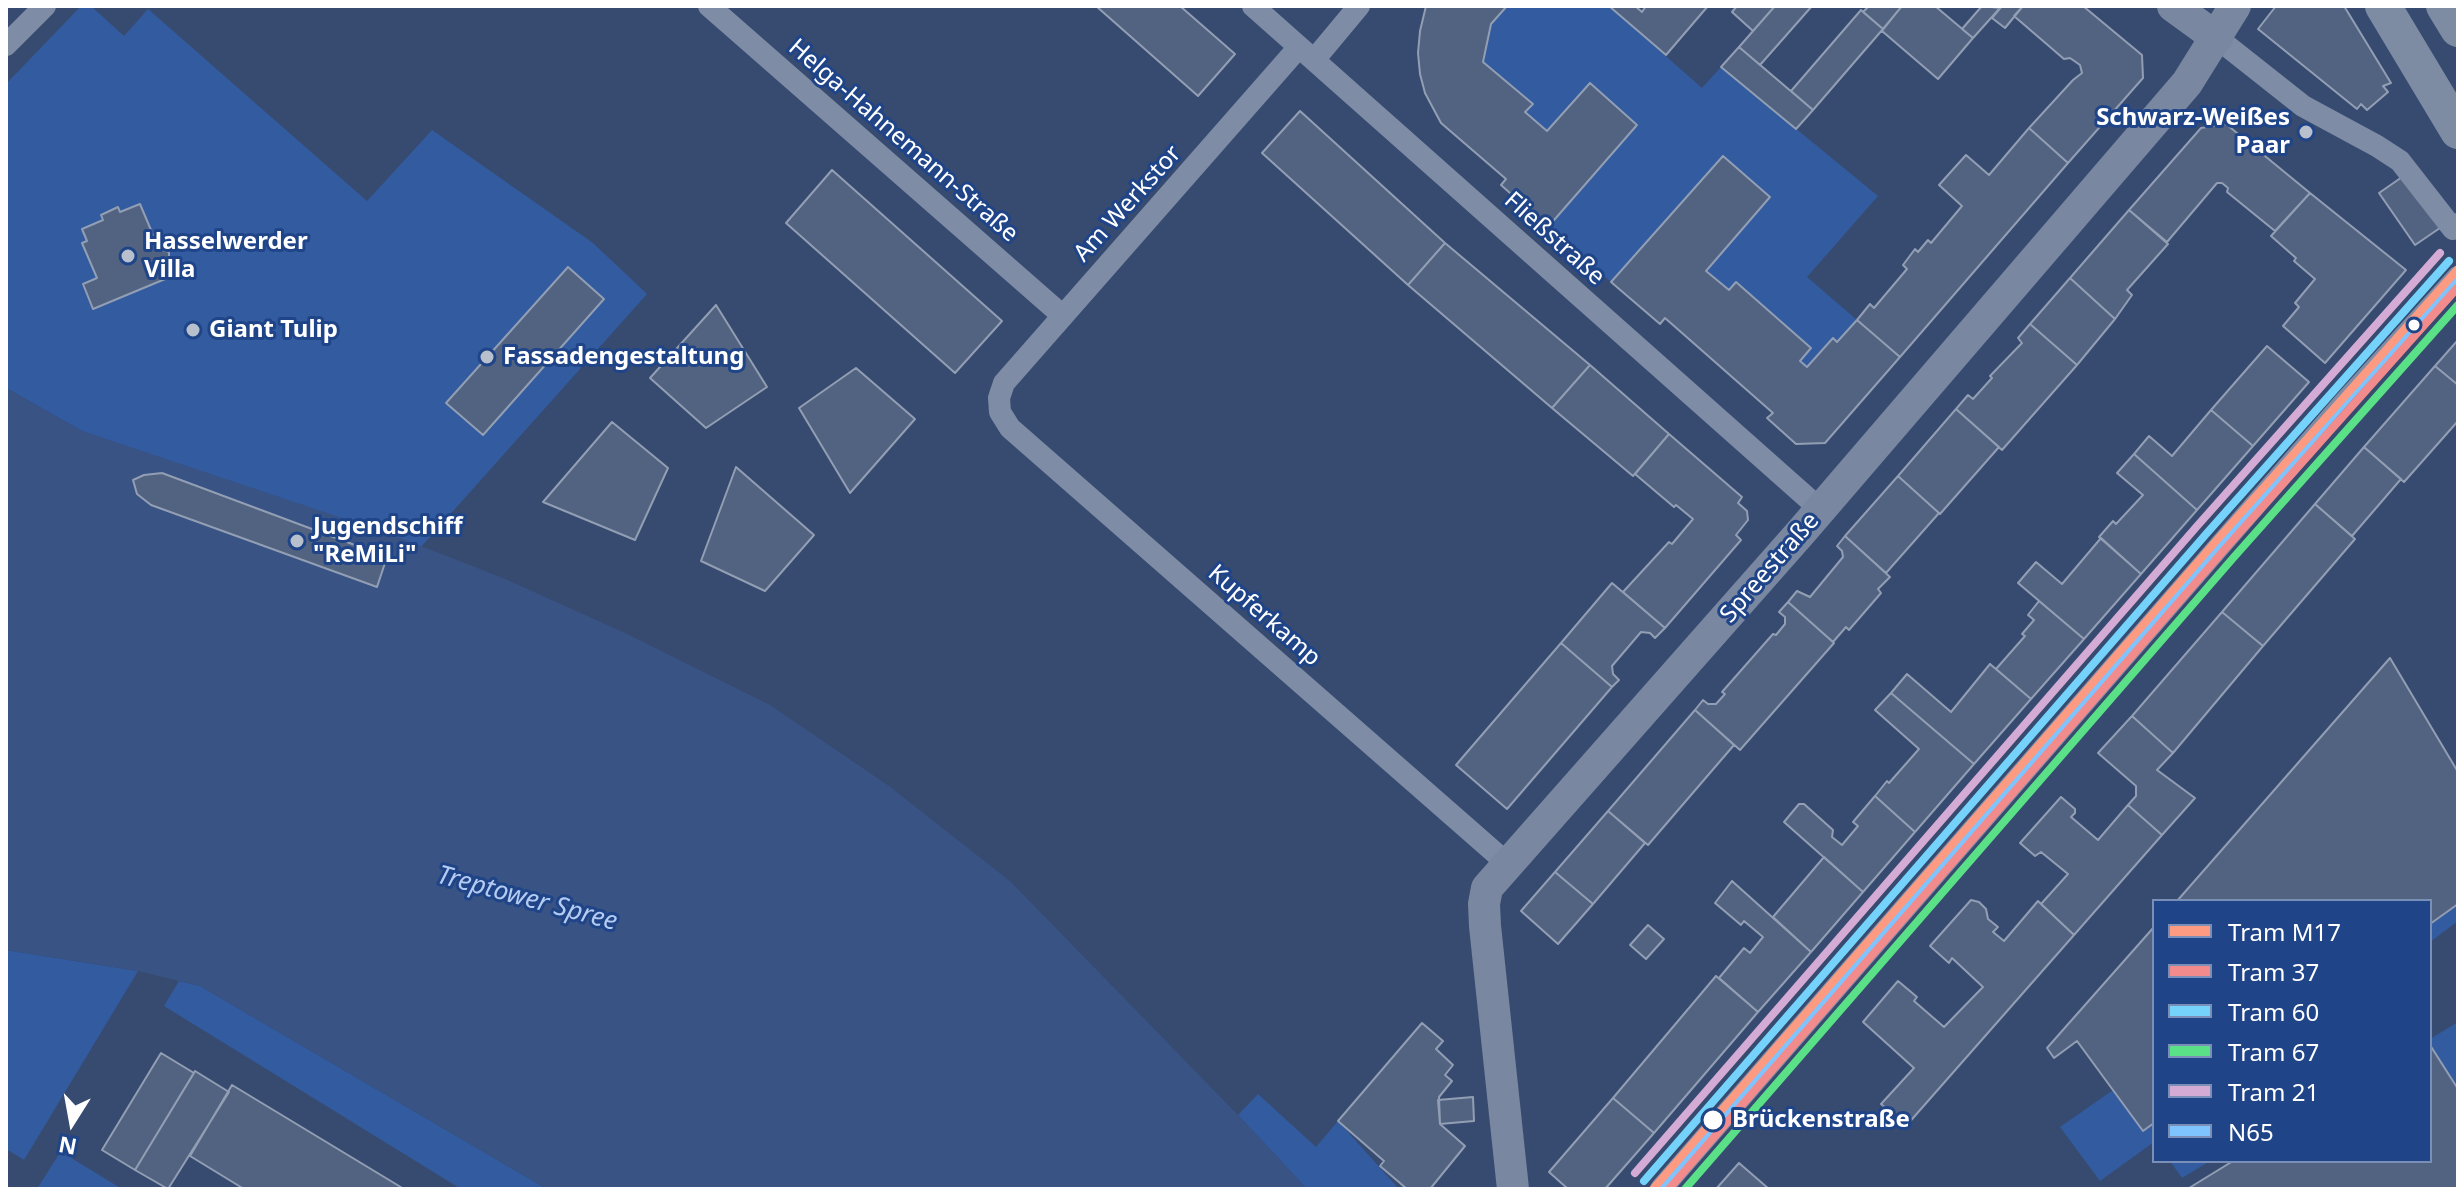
<!DOCTYPE html>
<meta charset="utf-8">
<style>
body{margin:0}
#map{position:relative;width:2464px;height:1195px;overflow:hidden;background:#374b70;font-family:"Noto Sans",sans-serif}
canvas{display:block}
.frame{position:absolute;inset:0;border:8px solid #fff;pointer-events:none}
.legend{position:absolute;left:2152px;top:899px;width:280px;height:264px;box-sizing:border-box;background:#1f4488;border:2px solid #798fb8;margin:0;padding:10px 14px;list-style:none;font-size:24px;color:#fff}
.legend li{display:flex;align-items:center;gap:16px;height:40px}
.legend b{width:40px;border:2px solid #798fb8}
.north{position:absolute;left:32px;top:1083px;width:80px;height:80px;-webkit-text-stroke:6px #1f4488;paint-order:stroke;rotate:191deg;font-size:22px;font-weight:700;line-height:32px;text-align:center;color:#fff}
.north::after{content:'';display:block;margin:auto;width:28px;height:36px;background:#fff;clip-path:polygon(50% 0,100% 100%,50% 72%,0 100%)}
</style>
<div id="map">
<canvas width="2464" height="1195"></canvas>
<div class="frame"></div>
<ul class="legend">
<li><b style="height:10px;background:#fc9a82"></b>Tram M17</li>
<li><b style="height:10px;background:#f28c8c"></b>Tram 37</li>
<li><b style="height:10px;background:#74d2fb"></b>Tram 60</li>
<li><b style="height:10px;background:#5ae086"></b>Tram 67</li>
<li><b style="height:10px;background:#d4abd4"></b>Tram 21</li>
<li><b style="height:10px;background:#80c4ff"></b>N65</li>
</ul>
<div class="north">N</div>
</div>
<script>
const ctx = document.querySelector('canvas').getContext('2d');
ctx.lineJoin = 'round';
function fillPath(path, color) {
  ctx.fillStyle = color;
  ctx.fill(path, 'evenodd');
}
function poly(rows) {
  const path = new Path2D();
  for (const r of rows) {
    path.moveTo(r[0], r[1]);
    for (let i = 2; i < r.length; i += 2) path.lineTo(r[i], r[i + 1]);
  }
  return path;
}
function stroke(path, color, width, dash) {
  ctx.strokeStyle = color;
  ctx.lineWidth = width;
  ctx.lineCap = dash ? 'butt' : 'round';
  ctx.setLineDash(dash || []);
  ctx.stroke(path);
}
function drawText(font, color, halo, rows, align = 'center') {
  ctx.font = font + ' "Noto Sans",sans-serif';
  ctx.lineWidth = 6;
  ctx.setLineDash([]);
  ctx.textBaseline = 'middle';
  ctx.strokeStyle = halo;
  ctx.fillStyle = color;
  for (const [text, x, y, turn = 0] of rows) {
    ctx.save();
    ctx.translate(x, y);
    ctx.rotate((+turn || 0) * Math.PI / 180);
    ctx.textAlign = isNaN(turn) ? turn : align;
    if (halo) ctx.strokeText(text, 0, 0);
    ctx.fillText(text, 0, 0);
    ctx.restore();
  }
}
const green = poly([
 [81,6,91,6,124,36,148,9,367,201,432,130,593,243,647,294,421,547,82,431,6,388,6,84],
 [1507,6,1609,6,1702,88,1721,67,1878,196,1807,277,1857,320,1837,342,1833,339,1807,367,1800,361,1811,347,1737,283,1729,290,1706,271,1770,197,1723,156,1611,282,1548,227,1637,124,1590,83,1547,131,1525,112,1532,104,1483,62,1491,24],
 [2458,904,2458,921,2430,942,2430,924],
 [6,950,138,971,24,1160,6,1149],
 [179,981,200,986,547,1189,461,1189,164,1006],
 [2458,1022,2458,1089,2430,1045,2430,1039],
 [2113,1090,2143,1131,2154,1123,2154,1142,2100,1181,2060,1127],
 [1258,1094,1316,1147,1338,1121,1399,1189,1307,1189,1238,1115],
 [61,1151,73,1159,122,1189,37,1189],
 [2170,1161,2210,1161,2182,1178]
]);
const water = poly([
 [6,388,82,431,390,534,503,578,627,634,770,705,889,786,1011,882,1238,1115,1307,1189,547,1189,200,986,138,971,6,950]
]);
const building = poly([
 [1096,6,1180,6,1235,54,1198,96,1096,6],
 [1426,6,1507,6,1491,24,1483,62,1533,104,1525,112,1547,131,1590,83,1637,125,1548,227,1501,185,1506,179,1441,123,1425,93,1420,74,1418,53,1420,31,1426,6],
 [1609,6,1635,6,1642,12,1646,6,1708,6,1666,55,1609,6],
 [1737,6,1775,6,1753,31,1732,12,1737,6],
 [1775,6,1812,6,1760,65,1739,47,1775,6],
 [1869,6,1902,6,1883,29,1863,12,1869,6],
 [1902,6,1935,6,1973,38,1938,79,1882,31,1902,6],
 [1982,6,2000,8,1973,38,1962,29,1982,6],
 [2002,6,2023,6,2005,28,1992,18,2002,6],
 [2023,6,2083,6,2142,55,2143,78,2068,163,2029,128,2073,80,2082,73,2080,65,2070,58,2064,59,2014,16,2023,6],
 [2276,6,2344,6,2391,83,2383,86,2388,92,2367,110,2361,104,2357,109,2258,29,2276,6],
 [1861,10,1883,29,1813,110,1791,91,1861,10],
 [1739,47,1813,110,1796,129,1721,67,1739,47],
 [1300,111,1445,243,1408,285,1262,153,1300,111],
 [2226,124,2310,193,2275,231,2227,192,2228,188,2222,183,2217,183,2167,242,2129,210,2201,128,2226,124],
 [2029,128,2068,163,1900,357,1857,320,1870,304,1874,308,1907,269,1903,265,1915,249,1918,252,1928,240,1931,243,1962,206,1939,185,1966,155,1989,175,2029,128],
 [1723,156,1770,197,1706,271,1729,290,1736,282,1811,348,1800,361,1807,367,1833,338,1837,342,1857,320,1900,357,1825,443,1796,444,1767,418,1773,413,1665,318,1660,324,1611,282,1723,156],
 [832,170,1002,321,955,373,786,223,832,170],
 [2405,175,2440,228,2415,245,2379,193,2405,175],
 [2310,193,2406,270,2325,363,2283,326,2299,307,2295,303,2315,279,2294,261,2296,258,2271,236,2310,193],
 [140,204,159,249,169,252,169,257,164,262,170,277,93,309,83,284,97,278,82,243,87,241,82,229,103,220,101,215,118,207,120,212,140,204],
 [2129,210,2168,244,2127,290,2132,295,2115,319,2070,278,2129,210],
 [1445,243,1590,365,1552,408,1408,285,1445,243],
 [568,267,604,299,483,435,446,403,568,267],
 [2070,278,2115,319,2077,365,2030,324,2070,278],
 [716,305,767,387,706,428,650,378,716,305],
 [2030,324,2077,365,2002,450,1956,409,1968,395,1973,399,1992,378,1990,376,2022,343,2018,338,2030,324],
 [2458,340,2458,385,2435,366,2458,340],
 [2267,346,2309,382,2253,446,2211,410,2267,346],
 [1590,365,1669,434,1633,476,1552,408,1590,365],
 [2435,366,2458,385,2458,421,2404,482,2364,447,2435,366],
 [856,368,915,419,850,493,799,408,856,368],
 [1956,409,1999,447,1940,514,1898,476,1956,409],
 [2211,410,2253,446,2197,510,2134,454,2149,436,2172,456,2211,410],
 [612,422,668,468,635,540,543,502,612,422],
 [1669,434,1742,497,1738,503,1747,511,1748,520,1736,535,1741,540,1665,628,1623,592,1669,542,1672,544,1693,519,1676,505,1674,507,1635,474,1669,434],
 [2364,447,2401,479,2352,536,2315,504,2364,447],
 [2134,454,2197,510,2141,574,2099,537,2113,521,2116,524,2143,495,2117,473,2134,454],
 [736,467,814,535,765,591,701,561,736,467],
 [162,473,387,557,377,587,151,505,137,494,133,480,144,475,162,473],
 [1898,476,1939,513,1886,573,1845,536,1898,476],
 [2315,504,2355,539,2263,646,2222,612,2315,504],
 [1845,536,1890,577,1878,589,1881,593,1849,630,1846,627,1833,642,1788,602,1797,591,1810,597,1843,557,1842,551,1837,546,1845,536],
 [2101,538,2141,574,2084,639,2018,583,2036,562,2062,584,2101,538],
 [1612,583,1665,628,1655,638,1650,633,1641,632,1612,666,1613,674,1619,680,1612,687,1561,643,1612,583],
 [2039,601,2084,639,2031,699,1996,669,2025,636,2022,634,2034,620,2028,615,2039,601],
 [1788,602,1834,643,1740,750,1695,710,1703,700,1708,704,1716,704,1725,694,1722,692,1773,634,1776,635,1785,624,1785,617,1779,612,1788,602],
 [2222,612,2263,646,2173,753,2132,716,2222,612],
 [1561,643,1612,687,1507,809,1456,765,1561,643],
 [2390,658,2458,772,2458,904,2430,924,2430,901,2177,901,2390,658],
 [1990,664,2031,699,1974,764,1891,693,1907,674,1951,712,1990,664],
 [1891,693,1974,764,1915,832,1875,796,1887,781,1889,783,1919,749,1875,710,1891,693],
 [1695,710,1734,745,1648,845,1608,811,1695,710],
 [2132,716,2173,753,2157,770,2195,798,2162,835,2128,805,2136,796,2136,786,2098,753,2132,716],
 [1875,796,1915,832,1863,892,1784,822,1799,804,1804,804,1833,830,1832,837,1842,845,1858,826,1853,822,1875,796],
 [2061,797,2075,809,2075,813,2071,817,2098,840,2128,805,2162,835,2074,935,2041,904,2068,874,2041,852,2035,856,2020,843,2061,797],
 [1608,811,1645,843,1593,904,1555,872,1608,811],
 [1824,857,1863,892,1811,952,1773,917,1824,857],
 [1555,872,1593,904,1558,944,1521,911,1555,872],
 [1732,881,1811,952,1758,1012,1719,978,1744,948,1750,953,1763,937,1744,921,1741,925,1715,903,1732,881],
 [1971,900,1979,902,1986,909,1988,919,1998,927,1993,932,2004,941,2038,901,2074,935,1906,1126,1881,1104,1914,1068,1863,1022,1898,981,1917,997,1914,1001,1944,1027,1983,987,1952,958,1949,963,1930,946,1971,900],
 [1648,925,1664,939,1646,959,1630,945,1648,925],
 [2154,927,2154,1123,2143,1131,2077,1041,2054,1058,2047,1048,2154,927],
 [1716,976,1758,1012,1654,1133,1613,1098,1716,976],
 [1422,1023,1443,1041,1436,1049,1453,1065,1445,1075,1452,1081,1439,1097,1440,1124,1465,1146,1430,1189,1407,1189,1380,1166,1384,1161,1338,1121,1422,1023],
 [2430,1045,2458,1089,2458,1189,2189,1188,2233,1161,2430,1161,2430,1045],
 [161,1053,194,1073,135,1170,102,1150,161,1053],
 [195,1071,229,1092,168,1189,135,1170,195,1071],
 [232,1085,404,1189,244,1189,190,1156,232,1085],
 [1473,1097,1474,1121,1440,1124,1438,1100,1473,1097],
 [1613,1098,1654,1133,1605,1189,1568,1189,1549,1172,1613,1098],
 [1739,1163,1769,1189,1716,1189,1739,1163]
]);
const street = poly([
 [709,6,1063,316],
 [1253,6,1821,510],
 [2217,38,2303,106,2377,146,2400,161,2453,229,2458,224],
 [6,45,45,6],
 [1299,47,1004,383,999,398,1000,412,1010,428,1509,865],
 [1314,60,1359,6],
 [1661,1189,2343,404,2458,277]
]);
const secondary = poly([
 [2173,6,2217,38],
 [1513,1189,1485,926,1484,904,1487,888,1802,531,2187,83,2235,6]
]);
const primary = poly([
 [2383,6,2458,131],
 [2444,6,2458,29]
]);
const bus1 = poly([
 [1661,1189,2343,404,2458,277]
]);
const tram1 = poly([
 [1653,1189,2216,541,2458,269]
]);
const tram2 = poly([
 [1669,1189,2225,549,2458,287]
]);
const tram3 = poly([
 [1644,1181,2207,533,2449,261]
]);
const tram4 = poly([
 [1685,1189,2234,557,2458,305]
]);
const tram5 = poly([
 [1635,1173,2198,525,2440,253]
]);
const markers = [
 [2306,132,8,"#b9c0cd"],
 [128,256,8,"#b9c0cd"],
 [2414,325,7,"#fff"],
 [193,330,8,"#b9c0cd"],
 [487,357,8,"#b9c0cd"],
 [297,541,8,"#b9c0cd"],
 [1713,1120,11,"#fff"]
];
const poiNames = [
 ["Schwarz-Weißes",2290,118,"right"],
 ["Paar",2290,146,"right"],
 ["Hasselwerder",144,242],
 ["Villa",144,270],
 ["Giant Tulip",209,330],
 ["Fassadengestaltung",503,357],
 ["Jugendschiff",313,527],
 ["\"ReMiLi\"",313,555]
];
const streetNames = [
 ["Helga-Hahnemann-Straße",903,141,41],
 ["Am Werkstor",1128,204,-48],
 ["Fließstraße",1554,239,42],
 ["Spreestraße",1770,568,-49],
 ["Kupferkamp",1264,616,41]
];
const stopNames = [
 ["Brückenstraße",1732,1120]
];
const waterNames = [
 ["Treptower Spree",527,899,15]
];
fillPath(green, '#335b9f');
fillPath(water, '#385384');
fillPath(building, '#526381');
stroke(building, '#929eb3', 2);
stroke(street, '#7e8ca6', 22);
stroke(secondary, '#7987a1', 32);
stroke(primary, '#7d8ba3', 36);
stroke(bus1, '#80c4ff', 8);
stroke(tram1, '#fc9a82', 8);
stroke(tram2, '#f28c8c', 8);
stroke(tram3, '#74d2fb', 8);
stroke(tram4, '#5ae086', 8);
stroke(tram5, '#d4abd4', 8);
for (const [x, y, r, color] of markers) {
  const dot = new Path2D();
  dot.arc(x, y, r, 0, 2 * Math.PI);
  ctx.fillStyle = color;
  ctx.fill(dot);
  stroke(dot, '#1f4488', 3);
}
drawText('bold 24px', '#fff', '#1f4488', poiNames, 'left');
drawText('24px', '#fff', '#1f4488', streetNames);
drawText('bold 24px', '#fff', '#1f4488', stopNames, 'left');
drawText('italic 26px', '#b5ccf2', '#1f4488', waterNames);
</script>
